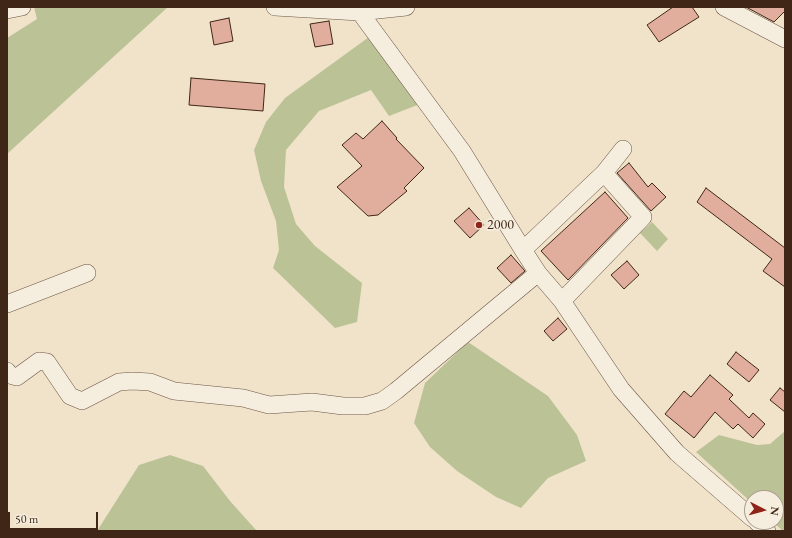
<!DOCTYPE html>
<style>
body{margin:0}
#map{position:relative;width:792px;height:538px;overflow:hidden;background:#f0e3ca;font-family:"EB Garamond",serif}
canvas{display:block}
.frame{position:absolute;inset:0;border:8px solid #402617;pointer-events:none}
.north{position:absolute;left:744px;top:490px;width:40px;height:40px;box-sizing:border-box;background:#f5eddd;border:1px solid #ad9d8e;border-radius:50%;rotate:96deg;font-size:11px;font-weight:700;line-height:16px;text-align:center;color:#402617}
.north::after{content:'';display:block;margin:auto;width:14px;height:18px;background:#8f2418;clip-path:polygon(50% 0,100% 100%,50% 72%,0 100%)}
.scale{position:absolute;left:8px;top:512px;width:90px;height:18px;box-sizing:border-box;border:2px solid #402617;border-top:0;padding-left:5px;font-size:12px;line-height:14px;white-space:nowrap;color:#402617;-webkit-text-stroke:3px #f5eddd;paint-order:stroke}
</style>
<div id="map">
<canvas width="792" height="538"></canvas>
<div class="frame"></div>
<div class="north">N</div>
<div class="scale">50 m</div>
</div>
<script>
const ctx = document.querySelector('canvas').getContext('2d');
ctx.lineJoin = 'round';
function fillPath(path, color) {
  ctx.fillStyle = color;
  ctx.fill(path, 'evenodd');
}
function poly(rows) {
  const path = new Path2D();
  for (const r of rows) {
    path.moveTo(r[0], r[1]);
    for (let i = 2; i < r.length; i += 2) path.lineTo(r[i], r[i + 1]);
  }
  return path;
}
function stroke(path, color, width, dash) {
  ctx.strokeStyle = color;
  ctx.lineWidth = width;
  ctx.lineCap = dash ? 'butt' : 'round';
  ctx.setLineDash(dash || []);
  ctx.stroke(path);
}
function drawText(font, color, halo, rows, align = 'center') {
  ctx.font = font + ' "EB Garamond",serif';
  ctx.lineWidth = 3.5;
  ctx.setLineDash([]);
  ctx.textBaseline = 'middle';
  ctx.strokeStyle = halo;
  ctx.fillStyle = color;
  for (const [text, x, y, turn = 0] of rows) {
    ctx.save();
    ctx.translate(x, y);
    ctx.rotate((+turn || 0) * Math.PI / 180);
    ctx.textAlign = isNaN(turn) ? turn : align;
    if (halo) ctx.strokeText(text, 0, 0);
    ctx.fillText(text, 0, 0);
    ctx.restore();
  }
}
const green = poly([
 [34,7,168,7,7,154,7,38,37,19],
 [369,37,420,104,389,116,371,90,319,111,286,150,284,187,296,224,315,246,362,283,357,322,335,328,273,268,279,250,276,221,261,181,254,150,266,122,285,98],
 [652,222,668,239,657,251,640,233],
 [468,342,548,396,577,435,586,461,548,478,521,508,496,497,457,471,430,447,414,423,425,383],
 [785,431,785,531,783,531,773,522,776,522,776,498,752,498,752,503,696,452,719,435,757,445,770,444],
 [170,455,203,466,230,501,257,531,97,531,139,465]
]);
const building = poly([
 [673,7,692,7,699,17,659,42,647,25,673,7],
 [746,7,785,7,785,11,774,22,746,7],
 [229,18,233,41,214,45,210,22,229,18],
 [329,21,333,44,315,47,310,24,329,21],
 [191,78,265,84,263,111,189,105,191,78],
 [382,121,397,138,396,139,424,168,404,188,407,191,378,215,368,216,337,187,362,166,342,145,356,133,363,139,382,121],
 [629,163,648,187,652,183,666,197,651,211,617,173,629,163],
 [706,188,785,248,785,287,763,271,772,259,697,202,706,188],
 [605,192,628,218,568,280,541,251,605,192],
 [469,208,484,225,470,238,454,221,469,208],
 [511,255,525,271,511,283,497,268,511,255],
 [627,261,639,275,624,289,611,275,627,261],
 [558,318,567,329,553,341,544,331,558,318],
 [736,352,759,370,749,382,727,364,736,352],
 [710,375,733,395,729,399,749,418,753,413,765,424,753,438,738,424,733,429,715,412,694,438,665,414,684,391,691,397,710,375],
 [780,388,785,392,785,412,770,400,780,388]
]);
const minor = poly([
 [275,7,359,12,406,7],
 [356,7,462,151,523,250,538,273,562,301,621,389,677,453,752,518],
 [724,7,785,39],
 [7,10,22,7],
 [523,250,604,173,623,149],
 [562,301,643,217,604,173],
 [7,304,87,273],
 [7,371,10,375,17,377,39,361,47,362,70,396,82,401,119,382,132,381,150,382,174,391,243,398,269,405,312,402,343,406,365,406,382,401,396,391,538,273],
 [757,522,767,531]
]);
const markers = [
 [479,225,4,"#8f2418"]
];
const poiNames = [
 ["2000",487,225]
];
fillPath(green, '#bbc396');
fillPath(building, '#e1ae9e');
stroke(building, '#402617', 1);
stroke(minor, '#6c5544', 18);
stroke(minor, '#f5eddd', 17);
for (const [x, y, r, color] of markers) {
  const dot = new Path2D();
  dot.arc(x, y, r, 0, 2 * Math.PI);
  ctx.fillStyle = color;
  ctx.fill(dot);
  stroke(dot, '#f5eddd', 1.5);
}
drawText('14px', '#402617', '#f5eddd', poiNames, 'left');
</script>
